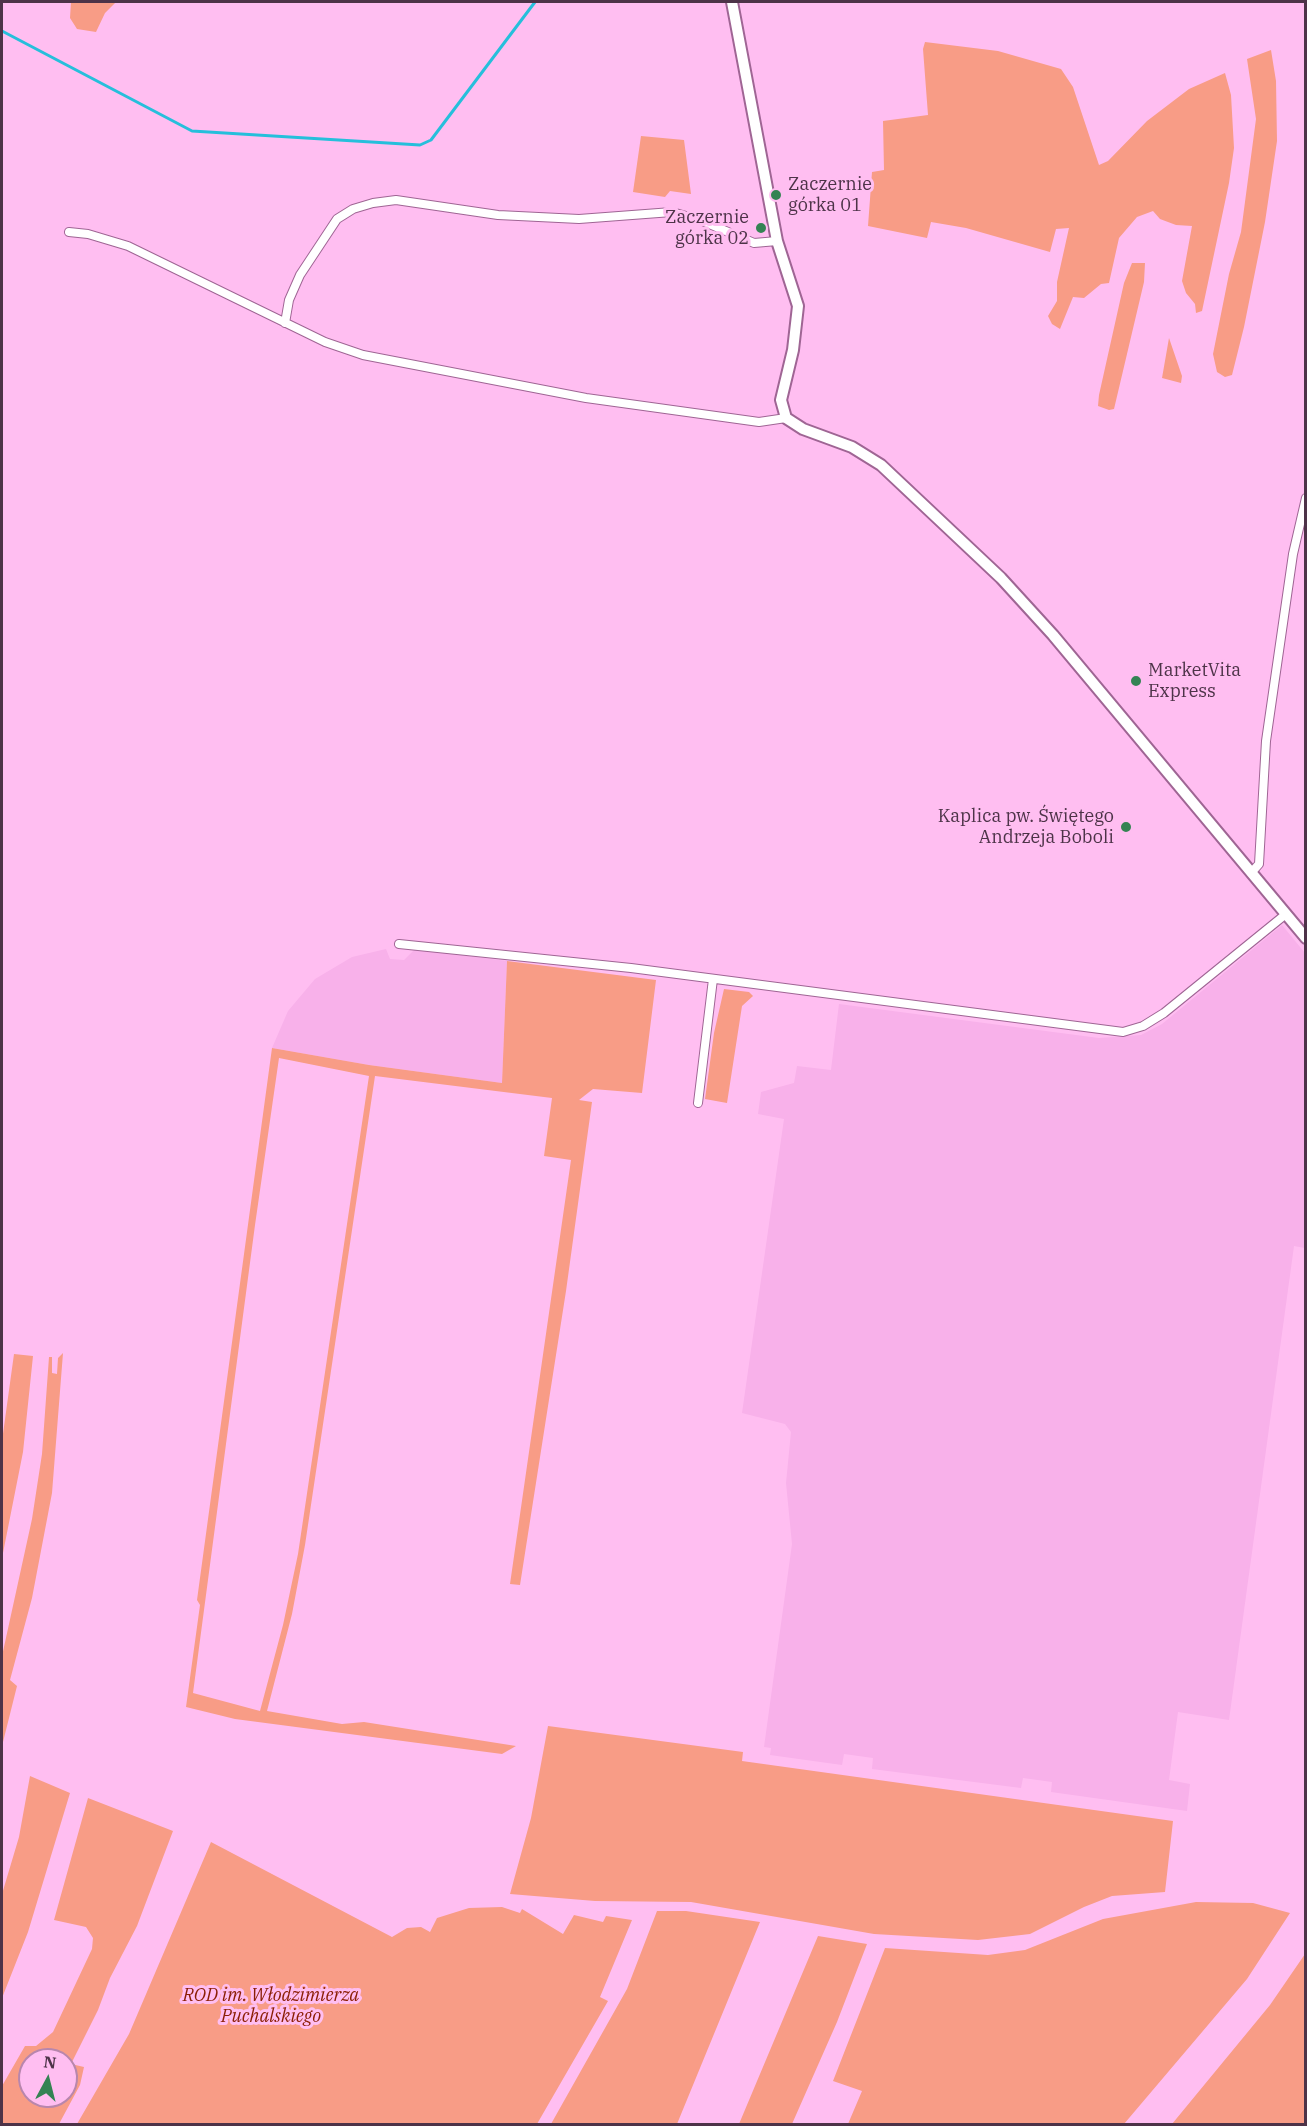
<!DOCTYPE html>
<meta charset="utf-8">
<style>
body{margin:0}
#map{position:relative;width:1307px;height:2126px;overflow:hidden;background:#ffbef1;font-family:"IBM Plex Serif",serif}
canvas{display:block}
.frame{position:absolute;inset:0;border:3px solid #4d3348;pointer-events:none}
.north{position:absolute;left:18px;top:2048px;width:60px;height:60px;box-sizing:border-box;background:#ffbef1;border:2px solid #b886ad;border-radius:50%;rotate:7deg;font-size:16px;font-weight:700;line-height:24px;text-align:center;color:#4d3348}
.north::after{content:'';display:block;margin:auto;width:21px;height:27px;background:#348353;clip-path:polygon(50% 0,100% 100%,50% 72%,0 100%)}
</style>
<div id="map">
<canvas width="1307" height="2126"></canvas>
<div class="frame"></div>
<div class="north">N</div>
</div>
<script>
const ctx = document.querySelector('canvas').getContext('2d');
ctx.lineJoin = 'round';
function fillPath(path, color) {
  ctx.fillStyle = color;
  ctx.fill(path, 'evenodd');
}
function poly(rows) {
  const path = new Path2D();
  for (const r of rows) {
    path.moveTo(r[0], r[1]);
    for (let i = 2; i < r.length; i += 2) path.lineTo(r[i], r[i + 1]);
  }
  return path;
}
function stroke(path, color, width, dash) {
  ctx.strokeStyle = color;
  ctx.lineWidth = width;
  ctx.lineCap = dash ? 'butt' : 'round';
  ctx.setLineDash(dash || []);
  ctx.stroke(path);
}
function drawText(font, color, halo, rows, align = 'center') {
  ctx.font = font + ' "IBM Plex Serif",serif';
  ctx.lineWidth = 6;
  ctx.setLineDash([]);
  ctx.textBaseline = 'middle';
  ctx.strokeStyle = halo;
  ctx.fillStyle = color;
  for (const [text, x, y, turn = 0] of rows) {
    ctx.save();
    ctx.translate(x, y);
    ctx.rotate((+turn || 0) * Math.PI / 180);
    ctx.textAlign = isNaN(turn) ? turn : align;
    if (halo) ctx.strokeText(text, 0, 0);
    ctx.fillText(text, 0, 0);
    ctx.restore();
  }
}
const built = poly([
 [1282,925,1305,953,1305,1248,1294,1246,1229,1720,1178,1712,1169,1780,1190,1784,1187,1811,1051,1792,1052,1782,1023,1778,1021,1788,872,1769,873,1758,844,1754,842,1765,770,1755,771,1748,764,1747,792,1544,786,1483,791,1432,785,1424,742,1413,784,1119,758,1114,761,1092,794,1083,797,1066,831,1070,839,1004,1099,1038,1141,1035,1162,1024],
 [386,949,390,959,404,960,415,949,507,961,502,1083,369,1065,272,1048,288,1011,315,979,352,957]
]);
const green = poly([
 [71,2,116,2,105,13,96,32,77,29,70,18],
 [925,42,998,51,1061,69,1073,87,1099,165,1108,161,1147,121,1189,89,1225,73,1231,95,1234,148,1229,183,1202,311,1196,313,1195,304,1186,293,1182,281,1192,226,1176,225,1160,219,1153,211,1137,217,1119,238,1109,283,1101,284,1084,298,1073,297,1060,329,1052,324,1048,316,1057,301,1057,282,1069,228,1056,229,1050,252,966,228,931,222,927,238,868,226,872,172,884,170,883,121,928,115,923,49],
 [1271,50,1276,81,1277,141,1265,222,1244,327,1232,375,1225,377,1217,372,1213,354,1229,274,1241,232,1256,119,1247,59],
 [641,136,684,140,691,194,670,191,665,197,633,192],
 [1132,263,1145,263,1144,282,1114,409,1109,410,1098,406,1099,395,1124,283],
 [1169,338,1182,376,1181,383,1162,378],
 [507,961,656,980,642,1093,593,1089,579,1100,592,1102,566,1291,520,1585,510,1584,571,1160,544,1156,552,1098,375,1076,305,1545,292,1614,267,1711,342,1724,364,1722,516,1746,502,1754,235,1719,186,1707,200,1605,197,1600,272,1048,369,1065,502,1083],
 [279,1058,369,1076,298,1554,283,1625,260,1711,193,1693,255,1225],
 [724,989,749,992,753,996,742,1006,727,1103,705,1099,714,1033],
 [63,1353,52,1493,32,1598,10,1680,17,1686,2,1746,2,1656,32,1519,42,1454,49,1357,52,1357,52,1373,57,1374,58,1358],
 [14,1354,33,1356,23,1452,2,1558,2,1441],
 [548,1726,743,1752,742,1761,1173,1821,1165,1892,1112,1896,1084,1907,1030,1934,978,1940,874,1934,691,1902,595,1901,510,1894,531,1818],
 [30,1776,70,1793,28,1932,2,1998,2,1894,19,1837],
 [88,1798,173,1831,137,1926,110,1978,98,2010,71,2064,84,2067,80,2085,59,2124,2,2124,2,2086,25,2046,36,2046,53,2032,92,1949,93,1938,86,1927,54,1920],
 [30,2060,66,2060,66,2096,30,2096],
 [211,1842,392,1937,407,1928,421,1927,430,1932,437,1918,469,1908,502,1907,520,1913,522,1909,563,1934,574,1915,603,1922,606,1916,632,1920,600,1997,608,2001,537,2124,77,2124,129,2034],
 [1196,1902,1253,1903,1290,1913,1247,1979,1124,2124,848,2124,862,2091,833,2081,885,1948,988,1955,1025,1950,1103,1919],
 [657,1911,686,1911,760,1922,677,2124,551,2124,627,1989],
 [818,1936,867,1944,837,2022,792,2124,739,2124],
 [1305,1954,1305,2124,1172,2124,1270,2005]
]);
const stream = poly([
 [2,31,192,131,420,145,431,140,535,2]
]);
const street = poly([
 [69,232,88,234,128,246,325,342,363,355,586,398,759,422,786,418],
 [285,323,289,300,300,275,337,219,353,209,373,203,396,200,498,215,579,219,672,212,700,220,754,243,777,241],
 [1251,873,1259,864,1266,741,1293,554,1306,498],
 [399,944,631,968,1123,1032,1143,1026,1164,1013,1286,914],
 [698,1103,713,979]
]);
const secondary = poly([
 [732,2,777,241,798,306,793,350,781,400,786,418,803,429,852,447,881,465,1001,578,1053,635,1306,938]
]);
const markers = [
 [776,195,6,"#348353"],
 [761,228,6,"#348353"],
 [1136,681,6,"#348353"],
 [1126,827,6,"#348353"]
];
const poiNames = [
 ["Zaczernie",788,185],
 ["górka 01",788,206],
 ["Zaczernie",749,218,"right"],
 ["górka 02",749,239,"right"],
 ["MarketVita",1148,671],
 ["Express",1148,692],
 ["Kaplica pw. Świętego",1114,817,"right"],
 ["Andrzeja Boboli",1114,838,"right"]
];
const parkNames = [
 ["ROD im. Włodzimierza",271,1996],
 ["Puchalskiego",271,2017]
];
fillPath(built, '#f8b1ea');
fillPath(green, '#f89c86');
stroke(stream, '#26bfdb', 3);
stroke(street, '#9f6594', 10);
stroke(secondary, '#9f6594', 14);
stroke(street, '#fff', 8);
stroke(secondary, '#fff', 10);
for (const [x, y, r, color] of markers) {
  const dot = new Path2D();
  dot.arc(x, y, r, 0, 2 * Math.PI);
  ctx.fillStyle = color;
  ctx.fill(dot);
  stroke(dot, '#ffbef1', 2);
}
drawText('18px', '#4d3348', '#ffbef1', poiNames, 'left');
drawText('italic 18px', '#8b1e03', '#ffbef1', parkNames);
</script>
